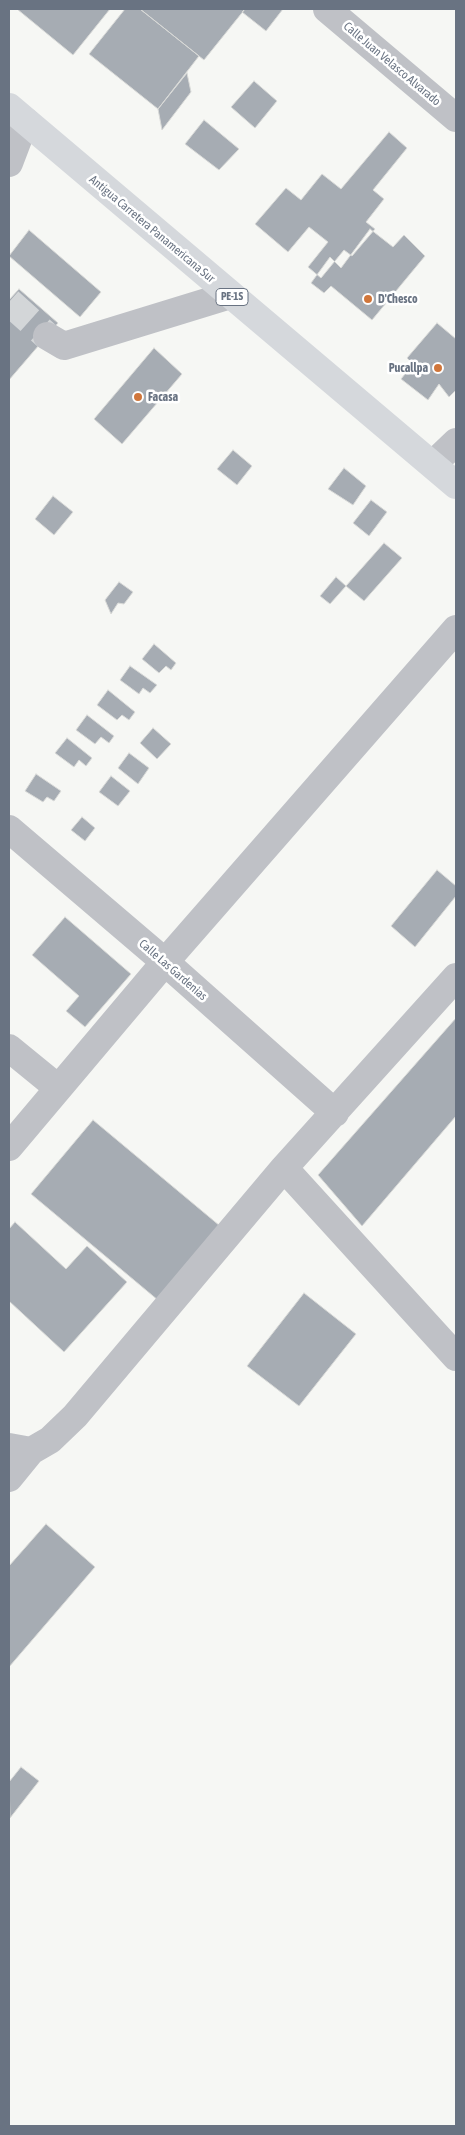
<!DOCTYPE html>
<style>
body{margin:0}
#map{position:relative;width:465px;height:2135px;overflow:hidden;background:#f6f7f4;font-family:"Asap Condensed",sans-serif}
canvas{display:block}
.frame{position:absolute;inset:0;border:10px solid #697382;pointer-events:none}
</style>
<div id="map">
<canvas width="465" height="2135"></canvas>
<div class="frame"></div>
</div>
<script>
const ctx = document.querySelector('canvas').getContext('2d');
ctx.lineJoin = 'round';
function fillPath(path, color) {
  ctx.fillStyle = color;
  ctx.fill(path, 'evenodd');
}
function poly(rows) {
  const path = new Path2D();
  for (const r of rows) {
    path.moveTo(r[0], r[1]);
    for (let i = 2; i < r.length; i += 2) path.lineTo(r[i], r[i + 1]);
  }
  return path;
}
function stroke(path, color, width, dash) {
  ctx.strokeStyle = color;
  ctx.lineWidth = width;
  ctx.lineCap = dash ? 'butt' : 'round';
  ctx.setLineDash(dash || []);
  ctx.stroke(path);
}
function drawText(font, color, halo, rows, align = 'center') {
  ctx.font = font + ' "Asap Condensed",sans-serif';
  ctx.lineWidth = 5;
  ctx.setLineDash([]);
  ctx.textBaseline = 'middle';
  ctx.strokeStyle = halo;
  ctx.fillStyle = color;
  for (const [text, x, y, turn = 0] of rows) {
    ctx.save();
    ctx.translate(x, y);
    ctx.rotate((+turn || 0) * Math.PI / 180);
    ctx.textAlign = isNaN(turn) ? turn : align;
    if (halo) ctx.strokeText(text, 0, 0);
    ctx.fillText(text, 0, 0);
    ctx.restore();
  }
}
const building = poly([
 [17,9,110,9,73,55,17,9],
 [125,9,140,9,199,56,158,109,89,54,125,9],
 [140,9,245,9,204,60,140,9],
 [245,9,283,9,266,31,242,12,245,9],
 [187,73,191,92,162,130,158,109,187,73],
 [254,81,277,101,255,128,231,107,254,81],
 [204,120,239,149,219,170,185,144,204,120],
 [389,132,407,148,373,190,384,199,366,222,375,229,352,256,344,250,321,278,308,267,328,242,309,227,288,252,255,224,286,188,301,200,322,174,341,189,389,132],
 [370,229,393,247,404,235,425,256,372,320,331,286,324,293,311,283,330,257,341,268,370,229],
 [29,230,101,292,80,317,9,256,29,230],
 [19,289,58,323,9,380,9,300,19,289],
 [437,323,456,339,456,390,449,397,439,384,428,400,401,379,413,364,407,358,437,323],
 [154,348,182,374,122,444,94,419,154,348],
 [233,450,252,466,237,485,217,469,233,450],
 [344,468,366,486,353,505,328,489,344,468],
 [53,496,73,512,54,535,35,519,53,496],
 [371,500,387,512,369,536,353,523,371,500],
 [384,543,402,558,364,601,346,586,384,543],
 [336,577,346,586,330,604,320,596,336,577],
 [119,582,133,592,124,604,118,603,111,614,105,600,119,582],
 [154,644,176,663,171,670,166,666,159,673,142,659,154,644],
 [130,666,157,685,150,693,143,688,139,694,120,680,130,666],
 [108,690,135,712,129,720,122,715,117,720,97,705,108,690],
 [87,715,114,736,109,743,101,737,95,744,76,730,87,715],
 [153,728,171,744,157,759,140,743,153,728],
 [67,738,92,758,86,766,79,760,74,767,55,753,67,738],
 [129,753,149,768,138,784,118,768,129,753],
 [36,774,61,791,54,801,47,797,43,802,25,791,36,774],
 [111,776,130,791,118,806,99,792,111,776],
 [82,817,95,828,85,841,71,830,82,817],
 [437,870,456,886,456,896,415,947,391,926,437,870],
 [65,917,131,974,85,1027,66,1011,79,996,32,955,65,917],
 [456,1018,456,1116,362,1226,318,1175,456,1018],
 [93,1120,226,1231,165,1306,31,1194,93,1120],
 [15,1222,66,1269,87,1246,127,1282,64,1352,9,1301,9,1229,15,1222],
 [304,1293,356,1334,299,1406,247,1366,304,1293],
 [46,1524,95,1567,9,1667,9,1566,46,1524],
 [21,1767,39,1781,10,1818,9,1782,21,1767]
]);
const minorTunnel = poly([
 [9,302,47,336]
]);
const minor = poly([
 [327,9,456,118],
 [9,163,25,121],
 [47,336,64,346,230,295],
 [433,464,456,442],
 [9,829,165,962,335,1113],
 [9,1048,58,1088],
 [9,1147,165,962,456,629],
 [284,1168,456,1357],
 [9,1447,31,1451,50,1440,75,1416,284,1168,456,977],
 [9,1478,31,1451]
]);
const highway = poly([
 [9,107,456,485]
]);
const markers = [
 [368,299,5,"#d0763b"],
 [438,368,5,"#d0763b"],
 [138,397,5,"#d0763b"]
];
const shields = [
 [232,297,32]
];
const shieldNames = [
 ["PE-1S",232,297]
];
const streetNames = [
 ["Calle Juan Velasco Alvarado",392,64,40],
 ["Antigua Carretera Panamericana Sur",152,229,40],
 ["Calle Las Gardenias",173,970,41]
];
const poiNames = [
 ["D'Chesco",378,299],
 ["Pucallpa",428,368,"right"],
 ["Facasa",148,397]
];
fillPath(building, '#a6acb3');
stroke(building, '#d8d9d7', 1);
stroke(minorTunnel, '#d3d6d8', 28, [28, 14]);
stroke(minor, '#bfc1c6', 28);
stroke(highway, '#d5d8dc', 28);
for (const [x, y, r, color] of markers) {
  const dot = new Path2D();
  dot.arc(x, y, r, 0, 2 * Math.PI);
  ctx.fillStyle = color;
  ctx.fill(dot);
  stroke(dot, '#fff', 2);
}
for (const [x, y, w] of shields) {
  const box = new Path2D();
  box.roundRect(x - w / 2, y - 8.5, w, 17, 4);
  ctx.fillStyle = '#fff';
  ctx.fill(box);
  stroke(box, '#697382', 1);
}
drawText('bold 11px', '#697382', null, shieldNames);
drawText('12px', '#697382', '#fff', streetNames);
drawText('bold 12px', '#697382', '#fff', poiNames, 'left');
</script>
